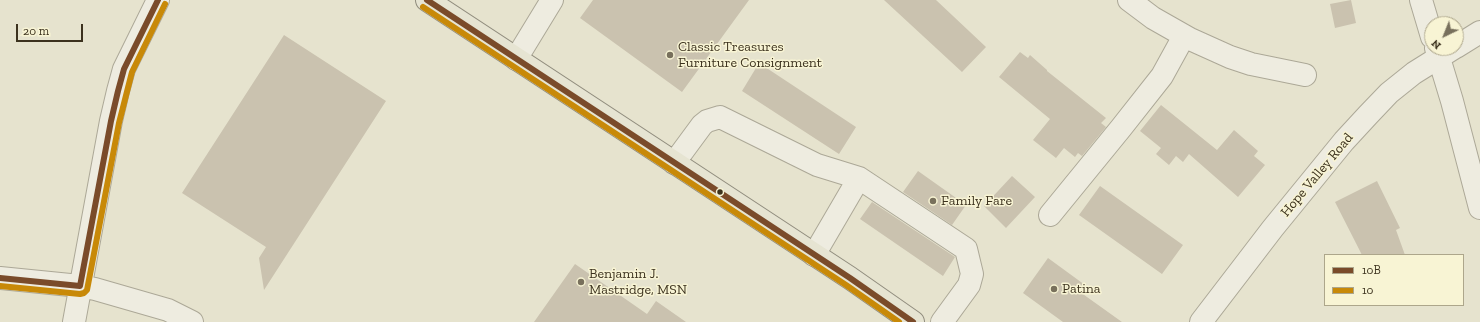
<!DOCTYPE html>
<style>
body{margin:0}
#map{position:relative;width:1480px;height:322px;overflow:hidden;background:#e6e3ce;font-family:"Zilla Slab",serif}
canvas{display:block}
.legend{position:absolute;left:1324px;top:254px;width:140px;height:52px;box-sizing:border-box;background:#f8f4d4;border:1px solid #ada68b;margin:0;padding:5px 7px;list-style:none;font-size:12px;color:#3c321e}
.legend li{display:flex;align-items:center;gap:8px;height:20px}
.legend b{width:20px;border:1px solid #ada68b}
.north{position:absolute;left:1424px;top:16px;width:40px;height:40px;box-sizing:border-box;background:#f8f4d4;border:1px solid #ada68b;border-radius:50%;rotate:223deg;font-size:11px;font-weight:700;line-height:16px;text-align:center;color:#3c321e}
.north::after{content:'';display:block;margin:auto;width:14px;height:18px;background:#78705c;clip-path:polygon(50% 0,100% 100%,50% 72%,0 100%)}
.scale{position:absolute;left:16px;top:24px;width:67px;height:18px;box-sizing:border-box;border:2px solid #3c321e;border-top:0;padding-left:5px;font-size:12px;line-height:14px;white-space:nowrap;color:#3c321e;-webkit-text-stroke:3px #f8f4d4;paint-order:stroke}
</style>
<div id="map">
<canvas width="1480" height="322"></canvas>
<ul class="legend">
<li><b style="height:5px;background:#7a4b2a"></b>10B</li>
<li><b style="height:5px;background:#c88908"></b>10</li>
</ul>
<div class="north">N</div>
<div class="scale">20 m</div>
</div>
<script>
const ctx = document.querySelector('canvas').getContext('2d');
ctx.lineJoin = 'round';
function fillPath(path, color) {
  ctx.fillStyle = color;
  ctx.fill(path, 'evenodd');
}
function poly(rows) {
  const path = new Path2D();
  for (const r of rows) {
    path.moveTo(r[0], r[1]);
    for (let i = 2; i < r.length; i += 2) path.lineTo(r[i], r[i + 1]);
  }
  return path;
}
function stroke(path, color, width, dash) {
  ctx.strokeStyle = color;
  ctx.lineWidth = width;
  ctx.lineCap = dash ? 'butt' : 'round';
  ctx.setLineDash(dash || []);
  ctx.stroke(path);
}
function drawText(font, color, halo, rows, align = 'center') {
  ctx.font = font + ' "Zilla Slab",serif';
  ctx.lineWidth = 3;
  ctx.setLineDash([]);
  ctx.textBaseline = 'middle';
  ctx.strokeStyle = halo;
  ctx.fillStyle = color;
  for (const [text, x, y, turn = 0] of rows) {
    ctx.save();
    ctx.translate(x, y);
    ctx.rotate((+turn || 0) * Math.PI / 180);
    ctx.textAlign = isNaN(turn) ? turn : align;
    if (halo) ctx.strokeText(text, 0, 0);
    ctx.fillText(text, 0, 0);
    ctx.restore();
  }
}
const building = poly([
 [593,0,749,0,682,92,580,18],
 [884,0,936,0,986,47,962,72],
 [1351,0,1356,23,1335,28,1330,4],
 [284,35,386,101,264,290,259,258,266,247,182,193],
 [1020,52,1028,58,1030,55,1047,70,1047,71,1106,118,1101,123,1106,127,1082,156,1078,153,1075,157,1064,148,1056,158,1033,140,1050,119,999,77],
 [759,63,856,127,839,154,742,91],
 [1161,105,1217,150,1234,130,1258,151,1254,156,1265,165,1238,197,1189,154,1183,162,1176,156,1169,165,1156,154,1161,148,1140,131],
 [918,171,966,205,952,225,903,192],
 [1012,176,1035,197,1006,228,984,206],
 [1377,181,1400,228,1396,230,1405,255,1362,255,1335,202],
 [1100,186,1183,245,1162,274,1079,215],
 [872,202,955,257,943,276,860,219],
 [1048,258,1085,285,1080,292,1122,322,1063,322,1023,293],
 [575,264,647,314,656,301,686,322,534,322]
]);
const minor = poly([
 [1129,0,1153,18,1190,39,1230,57,1251,64,1305,75],
 [1421,0,1432,37],
 [1456,47,1480,32],
 [1436,48,1452,101,1480,208],
 [516,59,552,0],
 [674,163,702,125,707,121,720,117,817,165,859,178,966,249,972,274,969,285,942,322],
 [1050,215,1121,128,1162,76,1184,36],
 [814,255,859,178],
 [0,278,80,286,95,289,168,310,192,322],
 [74,322,111,121,118,91,124,69,158,0],
 [1201,322,1273,228,1344,141,1368,115,1389,93,1414,73,1454,48]
]);
const major = poly([
 [427,0,850,278,913,322]
]);
const bus1 = poly([
 [427,0,850,278,913,322],
 [0,278,80,286,111,121,118,91,124,69,158,0]
]);
const bus2 = poly([
 [423,7,846,285,899,322],
 [0,286,80,294,84,293,87,290,119,123,132,72,165,4]
]);
const markers = [
 [670,55,4,"#78705c"],
 [720,192,3.5,"#3c321e"],
 [933,201,4,"#78705c"],
 [581,282,4,"#78705c"],
 [1054,289,4,"#78705c"]
];
const poiNames = [
 ["Classic Treasures",678,47],
 ["Furniture Consignment",678,63],
 ["Family Fare",941,201],
 ["Benjamin J.",589,274],
 ["Mastridge, MSN",589,290],
 ["Patina",1062,289]
];
const streetNames = [
 ["Hope Valley Road",1317,175,-50]
];
fillPath(building, '#cac2af');
stroke(minor, '#aca897', 24);
stroke(major, '#918d7e', 24);
stroke(minor, '#eeece0', 22);
stroke(major, '#e6e4d2', 22);
stroke(bus1, '#7a4b2a', 6);
stroke(bus2, '#c88908', 6);
for (const [x, y, r, color] of markers) {
  const dot = new Path2D();
  dot.arc(x, y, r, 0, 2 * Math.PI);
  ctx.fillStyle = color;
  ctx.fill(dot);
  stroke(dot, '#f8f4d4', 1.5);
}
drawText('14px', '#3c321e', '#f8f4d4', poiNames, 'left');
drawText('14px', '#3c321e', '#f8f4d4', streetNames);
</script>
